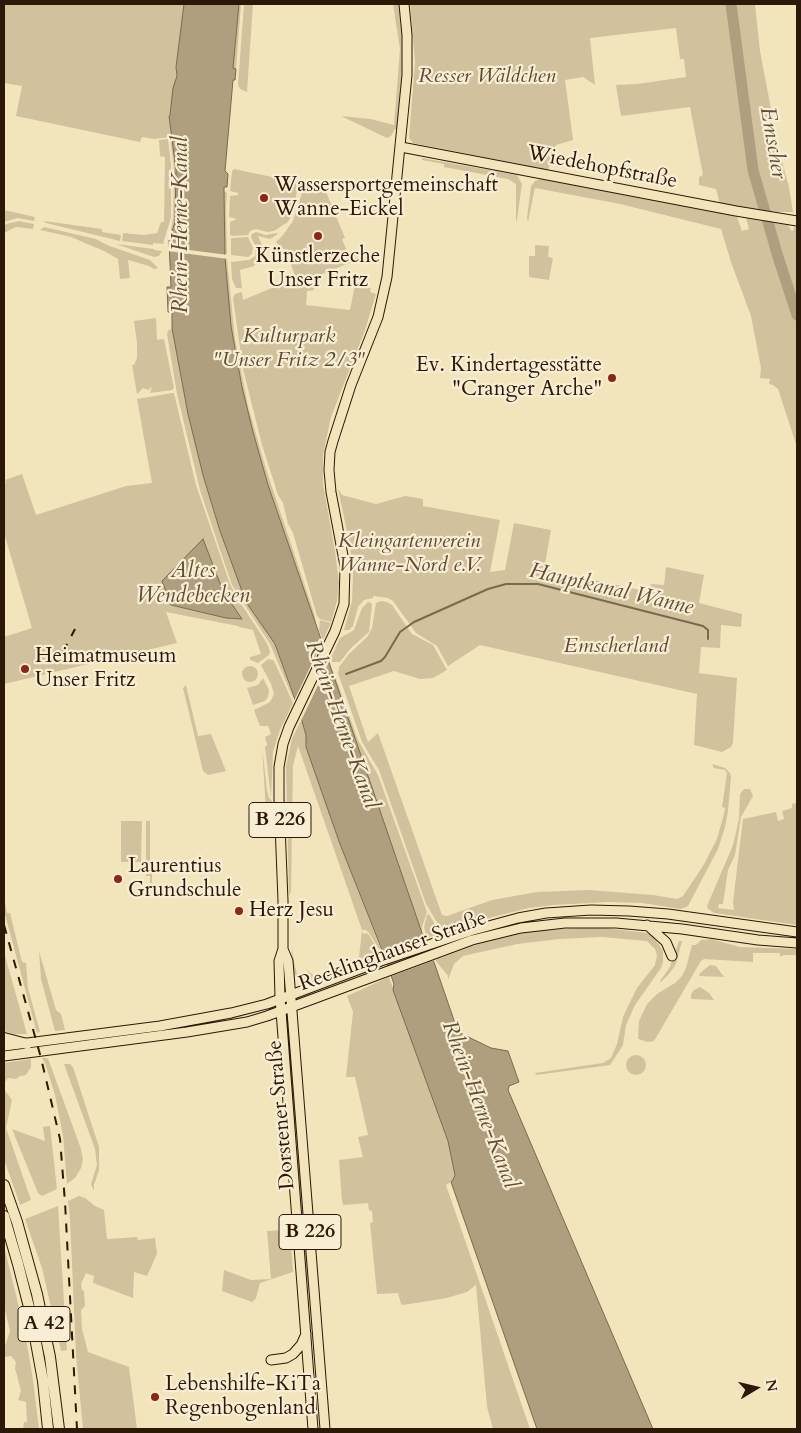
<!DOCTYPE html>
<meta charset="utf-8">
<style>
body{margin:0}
#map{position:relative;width:801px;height:1433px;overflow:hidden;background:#f2e5bc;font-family:Cardo,serif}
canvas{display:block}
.frame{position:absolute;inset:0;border:5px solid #2d1706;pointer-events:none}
.north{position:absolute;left:731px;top:1363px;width:50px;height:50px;-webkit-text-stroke:4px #f7eed3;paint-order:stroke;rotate:81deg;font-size:14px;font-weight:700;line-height:20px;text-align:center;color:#2d1706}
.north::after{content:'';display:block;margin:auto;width:18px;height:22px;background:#2d1706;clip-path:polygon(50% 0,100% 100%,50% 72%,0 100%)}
</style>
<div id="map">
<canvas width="801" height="1433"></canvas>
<div class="frame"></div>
<div class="north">N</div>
</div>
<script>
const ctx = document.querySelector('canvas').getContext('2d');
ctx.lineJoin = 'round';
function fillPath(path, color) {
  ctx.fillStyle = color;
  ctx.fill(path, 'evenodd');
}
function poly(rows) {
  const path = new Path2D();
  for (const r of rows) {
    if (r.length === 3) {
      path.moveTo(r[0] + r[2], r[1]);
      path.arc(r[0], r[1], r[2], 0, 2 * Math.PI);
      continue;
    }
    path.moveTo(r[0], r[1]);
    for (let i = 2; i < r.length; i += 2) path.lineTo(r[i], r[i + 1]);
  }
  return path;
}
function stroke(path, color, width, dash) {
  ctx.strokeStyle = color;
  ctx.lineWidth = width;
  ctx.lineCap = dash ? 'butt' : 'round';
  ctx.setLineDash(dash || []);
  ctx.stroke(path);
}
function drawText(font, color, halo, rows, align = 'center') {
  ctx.font = font + ' Cardo,serif';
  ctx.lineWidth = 4.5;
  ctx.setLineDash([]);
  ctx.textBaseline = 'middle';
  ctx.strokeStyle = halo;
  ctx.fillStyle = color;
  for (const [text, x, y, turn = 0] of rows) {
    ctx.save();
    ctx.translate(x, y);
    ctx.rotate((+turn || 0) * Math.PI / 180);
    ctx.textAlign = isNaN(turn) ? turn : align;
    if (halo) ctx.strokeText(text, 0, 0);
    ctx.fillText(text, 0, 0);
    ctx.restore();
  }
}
const green = poly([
 [4,4,184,4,176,67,177,76,169,118,176,170,175,222,169,241,173,218,174,170,170,137,154,139,142,137,140,142,16,116,22,86,4,83],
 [239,4,241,4,236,69,233,69],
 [244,4,253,4,247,92,240,89,238,85],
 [393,4,400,4,403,29,403,58,397,129,395,129,391,136,387,138,341,116,371,119,394,125,400,49],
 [410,4,755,4,760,51,779,151,789,187,793,212,777,212,720,204,716,189,699,185,699,177,703,175,690,107,621,116,616,85,637,84,686,77,684,59,680,59,676,28,590,38,595,85,583,77,565,80,573,140,556,145,548,170,413,143,409,138,415,62],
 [168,139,171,164,171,217,163,244,153,243,153,245,122,241,123,233,144,235,157,233,161,222,164,222,165,157,160,156,159,140],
 [422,158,517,175,522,184,517,220,516,221,516,184,508,179,444,167,444,164,422,160],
 [234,169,296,182,298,186,293,212,288,222,274,231,267,232,256,229,250,231,248,235,233,236,230,235,230,222,237,219,229,217,230,196,238,195,238,193,230,191,232,171],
 [541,179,731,215,737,217,742,231,749,229,746,218,788,225,791,230,793,231,794,227,797,228,797,459,796,444,778,389,773,385,769,384,770,379,760,378,761,368,751,316,731,262,721,229,620,204,535,188,528,222,527,218,531,186,535,181],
 [306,184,324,187,345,238,342,239,350,259,361,256,362,258,312,278,315,285,314,290,307,291,306,305,350,310,355,285,371,288,370,292,376,294,365,330,331,417,323,455,323,484,335,551,339,583,337,601,331,622,320,619,317,616,293,533,288,524,283,503,278,495,262,445,243,369,233,298,235,294,242,292,243,300,296,278,285,249,283,249,276,242,283,235,293,221,304,187],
 [224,191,227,193,226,208,227,254,225,254],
 [4,210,35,217,34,221,17,218,4,222],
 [19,221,34,224,33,229,16,227,4,233,4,226,6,224],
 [44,221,102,229,102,232,121,235,120,241,46,223],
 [44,227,96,239,107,245,150,260,158,268,154,269,149,266,128,260,130,278,120,279,118,259,104,251,71,237,40,230],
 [256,232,266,235,277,233,278,234,270,239,258,236,263,247,261,258,254,266,240,270,242,288,236,288,232,279,231,262,249,260,255,256,256,247,251,237,252,234],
 [248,237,253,248,252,254,248,257,231,255,231,238],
 [116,244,154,249,154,250,162,251,159,256,154,257],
 [535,245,549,246,548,257,553,258,549,280,529,277,529,256,535,256],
 [225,258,227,259,235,339,248,406,266,469,314,613,317,627,268,485,247,410,231,326],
 [156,318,157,340,164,339,174,388,172,390,150,393,152,387,148,390,143,388,137,394,132,365,134,365,137,358,137,343,134,321],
 [172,328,188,414,203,475,220,531,246,602,275,644,294,701,270,644,232,585,217,541,200,490,177,394,167,334,168,331],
 [172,393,174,393,196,485,230,584,238,599,268,645,270,652,269,655,258,663,250,660,250,657,261,654,253,630,239,627,238,626,166,612,177,643,4,684,4,637,32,628,4,533,4,484,6,483,5,480,22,474,36,515,126,486,152,483,137,399],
 [208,552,223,591,241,619,226,618,171,605],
 [338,489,342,495,376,504,405,496,412,497,423,499,423,506,500,520,490,572,505,570,514,523,551,530,544,569,649,592,651,584,664,585,666,567,704,575,699,603,742,614,741,627,721,625,720,648,701,647,699,673,737,678,733,743,731,747,722,752,694,745,697,694,480,645,448,666,437,646,416,633,393,601,388,598,373,596,373,598,364,600,358,607,353,626,349,630,344,630,352,601,353,574,350,546],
 [381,601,387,602,392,605,412,634,433,645,447,670,433,678,420,679,394,671,349,686,368,742,378,733,442,915,447,916,492,900,537,892,589,890,653,895,677,899,683,896,703,866,717,839,724,814,725,808,722,807,727,773,725,770,714,768,712,764,725,768,730,773,731,777,728,811,725,827,718,849,688,906,681,909,642,903,608,902,553,905,529,908,485,919,443,932,426,904,379,770,362,742,338,673,339,667,348,655,368,636,372,628,376,603],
 [368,602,371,603,372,605,369,632,351,648,340,662,333,662,330,660,340,638,354,630,362,608],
 [320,620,331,623,323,640,319,630],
 [268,659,273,660,275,663,293,703,280,730,273,752,271,798,265,747,267,745,265,737,271,734,268,726,260,726,254,710,270,702,274,694,271,684,261,665],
 [328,662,335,676,358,740,378,775,427,912,422,927,422,933],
 [250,674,8],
 [263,678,269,690,268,697,265,701,253,705,247,688,258,685],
 [186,685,198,736,211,734,226,771,208,775,203,771,183,688],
 [301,720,306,735,306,747,340,844,381,950,379,949,369,933,366,930,362,930,363,934,367,933,369,935,380,954,358,961,325,975,324,971,359,957,362,930,298,746,293,766,291,891,289,896,286,766,292,739],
 [262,747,267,790,269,798,272,801,272,816,267,816,266,811],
 [744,789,750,789,753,796,741,817,735,855,728,870,723,904,719,904,718,908,734,910,733,902,743,819,776,812,778,821,784,819,782,811,792,808,792,804,797,803,797,925,714,913,708,909,707,906,733,845,739,819,740,794],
 [121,821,142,821,141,862,121,862],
 [146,821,150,821,150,869,152,869,152,883,150,883,150,876,146,876],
 [4,897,7,913,10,913,22,962,26,963,28,988,40,1032,37,1033,4,911],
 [429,914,440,933,427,938,424,927,427,915],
 [589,927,606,928,647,933,653,936,663,951,663,962,661,968,635,1005,626,1025,623,1045,610,1065,536,1075,535,1073,603,1063,611,1058,617,1044,623,1017,628,1006,637,988,655,965,657,955,655,949,647,941,602,937,559,939,517,944,463,956,454,964,448,980,448,976,435,960,481,943,517,934,545,930],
 [711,939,740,947,797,949,797,955,783,955,783,956,780,956,780,953,753,953,753,962,704,959,701,961,654,1041,648,1042,638,1039,639,1021,647,1004,657,994,675,983,682,976,686,968,692,945,696,945,701,940],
 [679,941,682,941,676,964,669,974,661,982,660,981,670,967],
 [292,944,294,962,297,974,302,978,307,978,310,976,306,969,316,978,305,982,300,981,296,977,293,972],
 [39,951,56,1010,61,1014,65,1030,55,1031,41,979],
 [4,952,27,1034,14,1034,4,1031],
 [710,965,716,966,724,977,699,976,700,973],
 [389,977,448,1141,455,1175,453,1181,446,1185,530,1429,493,1429,487,1407,476,1285,467,1292,447,1298,403,1305,401,1304,398,1293,377,1294,370,1223,373,1222,372,1211,369,1210,368,1203,343,1205,342,1201,339,1160,363,1157,358,1137,368,1135,355,1077,346,1077,353,1012,347,996],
 [700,987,709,993,714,1000,691,999,691,994,694,990],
 [265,1007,265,1009,240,1017,199,1026,164,1032,164,1029],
 [284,1022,286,1022,290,1071,295,1098,316,1357,314,1357,309,1293,305,1269,295,1154,298,1148,296,1129,293,1122],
 [636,1065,10],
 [42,1058,47,1058,49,1061,81,1149,83,1160,81,1168,75,1178,67,1184,63,1136,55,1095,45,1063],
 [31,1059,31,1067,26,1075,20,1076,16,1079,8,1078,4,1083,4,1063],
 [64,1064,70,1064,73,1067,99,1147,99,1170,94,1185,94,1191,91,1184,97,1165,95,1149],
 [4,1089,12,1100,6,1128,31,1200,20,1205,4,1159],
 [50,1126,57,1189,42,1196,38,1193,12,1129,45,1141,43,1127],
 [79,1196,85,1198,95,1206,104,1210,107,1239,137,1237,138,1240,155,1238,157,1254,147,1276,134,1272,133,1298,93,1283,94,1276,86,1273,81,1284,82,1290,84,1291,85,1306,81,1310,82,1329,88,1352,129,1367,137,1429,83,1429,76,1355,70,1219,68,1201],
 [58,1206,67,1350,61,1351,42,1268,25,1219],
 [290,1230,293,1272,260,1283,256,1298,252,1302,222,1291,224,1270,251,1280,271,1279,267,1231],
 [4,1246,25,1332,33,1380,39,1429,23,1429,24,1422,27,1422,26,1402,18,1400,21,1391,15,1368,16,1362,11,1356,4,1357,4,1349,10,1331,4,1306]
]);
const water = poly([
 [184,4,239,4,233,68,236,69,235,80,233,80,225,171,228,174,227,187,224,187,224,191,225,258,231,326,242,387,253,432,268,485,422,933,435,965,458,1032,491,1048,508,1051,519,1082,509,1086,508,1090,653,1429,537,1429,451,1182,453,1180,455,1175,448,1141,393,990,394,984,382,950,340,844,306,747,306,735,299,711,275,644,246,602,220,531,203,475,188,414,172,328,172,312,168,312,167,287,171,287,169,241,175,222,176,170,169,116,170,115,173,88,177,76,176,67,184,4],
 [203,539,223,591,242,619,226,618,171,605,162,581,203,539]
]);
const pier = poly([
 [166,247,228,255,228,259,167,251],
 [323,640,330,660,300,723,293,703],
 [427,938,435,960,389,977,385,967,404,959,385,965,381,954]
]);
const stream = poly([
 [346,674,381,661,385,657,400,632,414,622,488,589,506,584,538,584,703,626,708,630,708,639]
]);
const river = poly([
 [731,4,753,170,778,257,797,315]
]);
const major = poly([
 [401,147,736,211,797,221],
 [647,925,666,942,672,956],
 [283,949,288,961,325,1429],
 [4,1046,160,1026,231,1013,267,1004,381,961,470,931,518,918,546,913,591,910,629,911,668,914,797,932],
 [4,1056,187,1032,247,1022,267,1016,472,940,521,928,565,923,616,923,682,929,758,940,797,943],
 [271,1360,286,1358,293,1354,301,1345,306,1334],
 [313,1429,280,998,279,961,283,949,283,901,279,799,279,767,283,744,289,727,335,631,344,604,345,566,331,492,329,470,330,452,333,441,351,385,378,317,387,277,407,75,407,35,404,4]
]);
const highway = poly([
 [4,1038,27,1044],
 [4,1185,17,1222,37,1294,50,1357,59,1429],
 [4,1216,18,1264,31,1315,43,1381,48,1429]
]);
const rail = poly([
 [63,652,75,629],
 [51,661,62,663],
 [4,925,41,1058,60,1139,65,1202,77,1429]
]);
const markers = [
 [264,198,5,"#8f2418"],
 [318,236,5,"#8f2418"],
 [612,378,5,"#8f2418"],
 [25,669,5,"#8f2418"],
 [118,879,5,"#8f2418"],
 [239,911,5,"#8f2418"],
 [155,1397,5,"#8f2418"]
];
const shields = [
 [280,820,62],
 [310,1232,62],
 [44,1324,52]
];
const shieldNames = [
 ["B 226",280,820],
 ["B 226",310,1232],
 ["A 42",44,1324]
];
const parkNames = [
 ["Resser Wäldchen",487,77],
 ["Kulturpark",289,337],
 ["\"Unser Fritz 2/3\"",289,361],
 ["Kleingartenverein",409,542],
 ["Wanne-Nord e.V.",409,566],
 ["Emscherland",616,647]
];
const streetNames = [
 ["Wiedehopfstraße",602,168,11],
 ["Recklinghauser Straße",393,952,-20],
 ["Dorstener Straße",282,1115,-95]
];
const poiNames = [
 ["Wassersportgemeinschaft",274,186],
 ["Wanne-Eickel",274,210],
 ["Künstlerzeche",318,257,"center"],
 ["Unser Fritz",318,281,"center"],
 ["Ev. Kindertagesstätte",602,366,"right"],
 ["\"Cranger Arche\"",602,390,"right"],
 ["Heimatmuseum",35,657],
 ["Unser Fritz",35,681],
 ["Laurentius",128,867],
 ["Grundschule",128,891],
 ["Herz Jesu",249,911],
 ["Lebenshilfe-KiTa",165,1385],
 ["Regenbogenland",165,1409]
];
const waterNames = [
 ["Emscher",772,143,80],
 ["Rhein-Herne-Kanal",182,225,-90],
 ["Altes",193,572],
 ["Wendebecken",193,597],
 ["Hauptkanal Wanne",611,590,13],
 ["Rhein-Herne-Kanal",341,725,70],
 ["Rhein-Herne-Kanal",479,1105,69]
];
fillPath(green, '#d1c29d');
fillPath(water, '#af9f7e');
stroke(water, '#7b694e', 1);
fillPath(pier, '#f2e5bc');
stroke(stream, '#7b694e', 2);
stroke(river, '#af9f7e', 11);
stroke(major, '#2d1706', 11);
stroke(highway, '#2d1706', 12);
stroke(major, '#f2e5bc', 9);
stroke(highway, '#f2e5bc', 10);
stroke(rail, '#2d1706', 2, [9, 9]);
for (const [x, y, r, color] of markers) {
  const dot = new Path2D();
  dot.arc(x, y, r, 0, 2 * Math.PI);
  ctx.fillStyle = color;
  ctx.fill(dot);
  stroke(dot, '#f7eed3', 2);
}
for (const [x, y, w] of shields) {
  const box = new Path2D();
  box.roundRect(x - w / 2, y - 17.5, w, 35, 4);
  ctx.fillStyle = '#f7eed3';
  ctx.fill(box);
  stroke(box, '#2d1706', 1);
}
drawText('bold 20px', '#2d1706', null, shieldNames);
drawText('italic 21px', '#5e4a33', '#f7eed3', parkNames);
drawText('21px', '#2d1706', '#f7eed3', streetNames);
drawText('21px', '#2d1706', '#f7eed3', poiNames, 'left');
drawText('italic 22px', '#614d36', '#f7eed3', waterNames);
</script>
